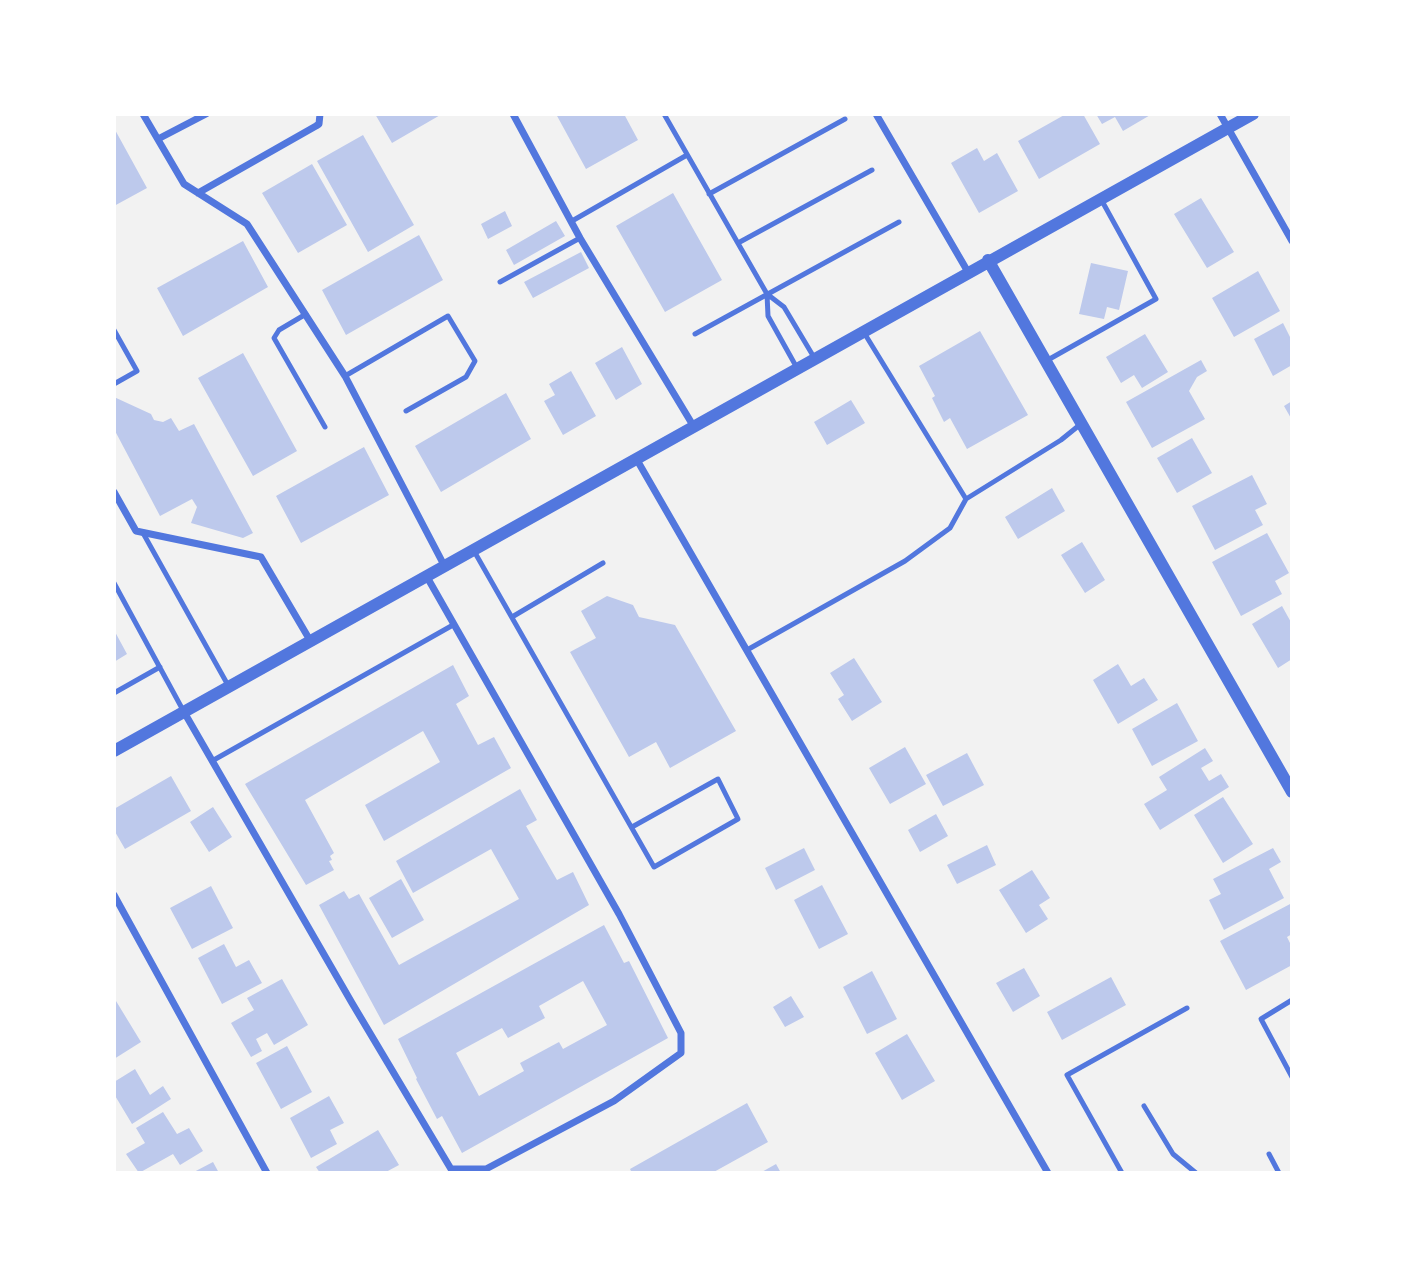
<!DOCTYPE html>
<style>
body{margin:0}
#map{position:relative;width:1406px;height:1287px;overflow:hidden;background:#f2f2f2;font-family:Karla,sans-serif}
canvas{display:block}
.frame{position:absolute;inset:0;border:116px solid #fff;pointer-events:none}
</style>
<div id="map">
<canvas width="1406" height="1287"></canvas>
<div class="frame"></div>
</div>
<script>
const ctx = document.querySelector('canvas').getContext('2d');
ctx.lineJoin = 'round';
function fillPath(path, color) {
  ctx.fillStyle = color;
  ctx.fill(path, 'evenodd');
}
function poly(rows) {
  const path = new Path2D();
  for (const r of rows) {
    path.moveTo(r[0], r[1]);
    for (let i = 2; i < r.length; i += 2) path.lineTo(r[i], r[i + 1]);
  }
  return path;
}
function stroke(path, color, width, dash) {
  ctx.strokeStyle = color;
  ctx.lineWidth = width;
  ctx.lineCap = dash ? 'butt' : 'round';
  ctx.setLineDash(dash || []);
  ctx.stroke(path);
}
const building = poly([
 [375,114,442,114,392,143],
 [556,114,624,114,638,140,586,169],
 [1066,114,1083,114,1100,144,1039,179,1018,141],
 [1096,114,1152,114,1123,131,1115,117,1102,124],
 [114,128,147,188,114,206],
 [363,135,414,225,368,252,317,161],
 [977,148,984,161,997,153,1018,191,979,213,951,163],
 [312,164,347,225,298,253,262,193],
 [673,193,722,280,665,312,616,226],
 [1201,198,1234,252,1207,268,1174,214],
 [505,211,512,226,488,239,481,224],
 [556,221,565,236,514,265,506,250],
 [419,235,443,280,346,335,322,290],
 [243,241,268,287,183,336,157,288],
 [581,252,589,268,533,298,524,282],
 [1091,263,1128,271,1119,310,1107,307,1104,319,1079,314],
 [1258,271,1280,311,1234,337,1212,298],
 [1283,323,1292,341,1292,365,1273,376,1254,339],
 [980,331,1028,415,967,449,950,418,944,422,932,398,935,396,919,366],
 [1145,334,1168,372,1142,388,1134,375,1121,383,1106,357],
 [622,347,642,384,616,400,595,363],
 [243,353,297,451,253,476,198,378],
 [1201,360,1207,371,1197,377,1189,391,1205,419,1152,448,1126,402],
 [571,371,596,416,563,435,544,401,555,395,549,384],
 [506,393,531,439,441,492,415,446],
 [114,397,151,414,154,420,163,422,171,418,179,431,194,424,253,533,243,538,191,523,197,507,192,499,160,516,114,429],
 [851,400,865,423,827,445,814,422],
 [1292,401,1292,420,1284,406],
 [1192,438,1212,473,1177,493,1157,458],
 [364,447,389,495,301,543,276,496],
 [1252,475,1267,504,1255,510,1263,525,1215,550,1192,506],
 [1052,488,1065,511,1018,539,1005,517],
 [1267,533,1289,573,1275,581,1282,594,1241,616,1212,562],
 [1082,542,1105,580,1085,593,1061,555],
 [607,596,633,605,639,617,675,625,736,731,670,768,656,742,629,757,570,652,596,638,581,611],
 [1282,606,1292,624,1292,659,1278,668,1252,624],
 [114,630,127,654,114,662],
 [854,658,882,702,852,721,838,699,844,695,830,673],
 [1118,664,1131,686,1144,678,1158,700,1118,724,1093,680],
 [453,665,469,696,456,704,478,745,494,737,511,768,384,841,365,805,440,762,423,731,305,800,334,853,330,856,332,860,329,861,334,870,306,885,245,784],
 [1177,703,1198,741,1152,766,1132,729],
 [905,747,926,784,890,804,869,768],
 [1205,748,1213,761,1201,768,1209,781,1221,774,1229,787,1160,830,1144,804,1167,790,1159,777],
 [967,753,984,785,943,806,926,775],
 [171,776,191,811,125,849,114,830,114,809],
 [520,789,537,820,526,826,557,880,573,872,589,905,384,1025,319,905,344,891,349,899,359,894,399,965,519,899,491,849,413,893,396,861],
 [1223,797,1253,844,1223,863,1194,815],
 [213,807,232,837,209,852,190,822],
 [936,814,948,836,920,852,908,830],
 [987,845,996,865,957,884,947,865],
 [804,848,815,870,776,890,765,868],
 [1273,848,1281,862,1269,869,1284,898,1224,930,1209,900,1221,894,1213,879],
 [1032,870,1050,898,1039,905,1048,919,1026,933,999,890],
 [401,879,424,920,392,938,369,898],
 [822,885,848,934,819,949,794,900],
 [211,886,233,928,192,949,170,908],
 [1292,903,1292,934,1287,937,1292,947,1292,965,1246,990,1220,941],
 [604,925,624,963,629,961,668,1038,462,1153,442,1116,437,1119,416,1079,417,1078,398,1039],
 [583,981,607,1025,563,1049,559,1042,520,1063,524,1071,479,1096,456,1053,502,1028,508,1038,545,1018,539,1006],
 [224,944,236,967,249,960,262,983,222,1004,198,958],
 [1024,968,1040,996,1013,1012,996,983],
 [872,971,897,1019,867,1034,843,987],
 [1111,977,1126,1005,1062,1040,1047,1012],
 [282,979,308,1025,274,1045,267,1033,256,1039,262,1051,251,1057,231,1023,254,1010,247,998],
 [791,996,804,1017,785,1027,773,1007],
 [116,1001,141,1042,114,1059,114,1002],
 [907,1034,935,1081,902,1100,875,1053],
 [287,1046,312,1092,281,1109,256,1063],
 [135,1069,150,1095,163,1086,171,1099,132,1124,114,1094,114,1082],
 [329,1096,344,1123,330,1130,337,1144,311,1158,290,1118],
 [747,1103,768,1142,712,1173,632,1173,630,1169],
 [163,1112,177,1134,189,1128,203,1151,180,1165,173,1154,139,1173,126,1154,145,1143,136,1128],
 [378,1130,399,1165,386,1172,387,1173,320,1173,316,1167],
 [213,1162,219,1173,192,1173],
 [776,1164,781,1173,760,1173]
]);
const service = poly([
 [664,114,767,294,784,307,815,359],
 [709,194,845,119],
 [572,221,687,155],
 [738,243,872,170],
 [500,282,580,238],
 [767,294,768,316,797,368],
 [306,314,279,330,274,338,325,427],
 [114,330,137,371,114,384],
 [863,331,966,499,1061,440,1082,423],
 [695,334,899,222],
 [1046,361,1156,299,1102,201],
 [345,376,448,316,475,361,466,377,406,411],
 [143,533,229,687],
 [474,551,654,867,738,819,718,779,632,827],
 [114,583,184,712],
 [512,617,603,563],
 [747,650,905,561,950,528,966,499],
 [114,693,160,667],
 [212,761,453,625],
 [1292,1000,1261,1019,1292,1077],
 [1144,1106,1173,1154,1196,1173],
 [1269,1154,1279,1173],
 [1122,1173,1067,1075,1187,1008]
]);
const minor = poly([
 [143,114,184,184,247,224,345,376,445,567],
 [513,114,580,238,694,427],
 [876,114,968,272],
 [1220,114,1292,241],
 [158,139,206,114],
 [198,193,316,126,319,124,320,114],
 [637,460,1048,1173],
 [114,492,136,531,261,557,311,642],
 [184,712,352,1003,451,1169,486,1169,614,1101,681,1053,681,1033,619,914,427,577],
 [114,895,267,1173]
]);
const tertiary = poly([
 [988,260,1292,792],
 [114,751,1253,114]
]);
fillPath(building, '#bdc9ec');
stroke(service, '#5277de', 5);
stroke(minor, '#5277de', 7);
stroke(tertiary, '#5277de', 12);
</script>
